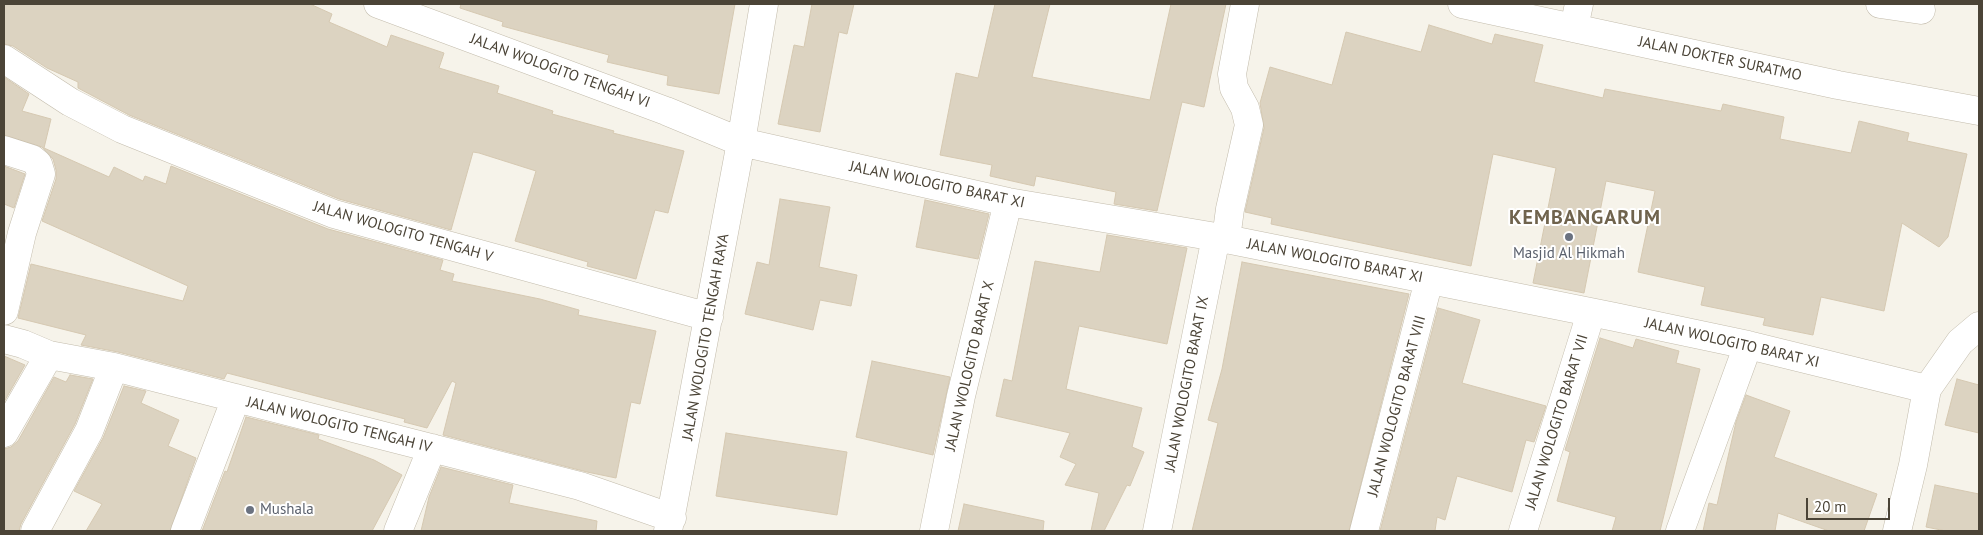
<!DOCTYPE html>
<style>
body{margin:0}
#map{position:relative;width:1983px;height:535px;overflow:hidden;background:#f6f3ea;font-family:"PT Sans",sans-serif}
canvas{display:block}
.frame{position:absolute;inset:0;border:5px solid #4b4437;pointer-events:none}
.scale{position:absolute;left:1806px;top:498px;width:84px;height:22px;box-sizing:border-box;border:2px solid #4b4437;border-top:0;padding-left:6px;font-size:15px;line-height:18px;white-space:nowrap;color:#4b4437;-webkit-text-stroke:4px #fff;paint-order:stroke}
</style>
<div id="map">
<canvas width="1983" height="535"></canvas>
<div class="frame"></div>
<div class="scale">20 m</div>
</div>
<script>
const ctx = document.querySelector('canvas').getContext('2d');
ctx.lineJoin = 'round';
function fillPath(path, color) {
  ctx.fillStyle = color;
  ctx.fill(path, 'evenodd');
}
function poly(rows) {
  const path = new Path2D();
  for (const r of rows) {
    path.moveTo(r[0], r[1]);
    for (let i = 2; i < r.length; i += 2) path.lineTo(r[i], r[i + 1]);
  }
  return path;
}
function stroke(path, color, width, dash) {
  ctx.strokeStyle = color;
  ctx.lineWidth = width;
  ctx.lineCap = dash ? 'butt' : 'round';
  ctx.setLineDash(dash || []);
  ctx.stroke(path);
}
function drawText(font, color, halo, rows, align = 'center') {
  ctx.font = font + ' "PT Sans",sans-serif';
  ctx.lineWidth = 4;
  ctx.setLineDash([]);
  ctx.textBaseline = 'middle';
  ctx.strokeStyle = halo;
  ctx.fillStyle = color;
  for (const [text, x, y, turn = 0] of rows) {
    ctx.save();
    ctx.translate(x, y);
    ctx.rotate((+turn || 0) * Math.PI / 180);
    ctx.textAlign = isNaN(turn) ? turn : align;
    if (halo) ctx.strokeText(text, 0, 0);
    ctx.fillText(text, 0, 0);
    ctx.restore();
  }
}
const building = poly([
 [4,4,310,4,332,14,329,22,387,47,391,35,444,53,439,68,499,86,497,93,553,111,552,114,614,131,613,133,684,151,668,213,655,210,636,279,587,266,588,262,515,241,536,171,479,153,473,152,451,230,339,199,129,115,78,88,78,82,47,68,13,46,4,44,4,4],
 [461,4,735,4,719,94,667,85,668,76,607,62,609,55,502,26,503,22,460,8,461,4],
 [812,4,854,4,847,34,839,32,820,132,778,124,794,45,804,47,812,4],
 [995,4,1050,4,1032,77,1150,100,1171,4,1226,4,1204,107,1182,102,1157,211,1114,204,1116,192,1036,176,1034,186,990,176,992,165,940,155,956,73,978,78,995,4],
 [1429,25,1492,44,1495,34,1543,45,1534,82,1603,98,1605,89,1721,111,1723,104,1784,117,1780,139,1851,153,1859,121,1909,133,1907,141,1967,154,1948,237,1939,247,1902,223,1884,311,1821,297,1813,335,1763,325,1765,318,1701,305,1705,287,1638,272,1655,191,1606,181,1584,293,1533,283,1556,168,1493,154,1471,266,1271,224,1272,218,1245,212,1264,128,1260,103,1270,67,1332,85,1346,32,1421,52,1429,25],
 [4,77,29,94,22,111,51,119,44,148,109,177,114,167,143,181,145,176,166,184,171,166,328,229,443,260,440,270,454,274,452,281,540,299,579,310,578,315,656,331,640,404,631,402,616,478,587,472,443,435,456,383,452,381,427,428,404,422,405,419,227,373,224,379,118,352,81,345,86,335,18,318,31,264,183,301,188,286,42,221,56,179,56,170,53,159,42,147,4,135,4,77],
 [4,166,25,174,14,208,4,204,4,166],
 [780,199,830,207,819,267,857,275,851,306,820,300,813,330,745,314,757,262,769,265,780,199],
 [925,200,989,214,978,259,916,247,925,200],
 [1107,235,1187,248,1167,344,1079,326,1066,389,1142,408,1132,447,1144,452,1130,486,1127,485,1104,531,1091,531,1099,493,1065,485,1076,464,1060,457,1070,433,996,416,1004,379,1012,381,1035,261,1100,272,1107,235],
 [1242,262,1409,294,1349,531,1192,531,1218,423,1208,420,1222,369,1242,262],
 [1438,308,1480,320,1462,383,1546,406,1534,442,1526,440,1512,492,1457,476,1445,520,1437,517,1435,531,1380,531,1438,308],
 [1600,338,1633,348,1636,339,1679,351,1676,363,1700,369,1660,531,1612,531,1616,517,1557,501,1570,452,1565,450,1600,338],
 [4,356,25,365,4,402,4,356],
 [872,361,950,377,933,455,856,437,872,361],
 [70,375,93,379,75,424,21,524,19,531,4,531,4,449,11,447,18,441,54,377,66,382,70,375],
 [1957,379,1979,385,1979,433,1945,425,1957,379],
 [124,386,146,391,141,403,179,420,168,446,196,458,170,531,86,531,102,504,74,491,103,438,124,386],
 [1746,395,1790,411,1774,457,1877,494,1864,531,1829,531,1778,513,1775,531,1703,531,1709,503,1717,505,1736,422,1746,395],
 [246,417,319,435,318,439,374,460,402,475,372,531,202,531,225,471,227,472,246,417],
 [726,433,847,452,837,515,716,496,726,433],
 [441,467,513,485,509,503,597,521,596,531,421,531,429,497,441,467],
 [1935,485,1979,494,1979,531,1946,531,1926,527,1935,485],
 [964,504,1044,521,1043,531,958,531,964,504]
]);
const street = poly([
 [378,4,666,111,741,142,1008,202,1216,237,1615,317,1748,345,1927,389],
 [1462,4,1838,85,1979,111],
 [1880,4,1921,10],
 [1574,28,1579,4],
 [4,59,70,102,122,129,334,214,709,317],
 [4,150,32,159,38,164,41,174,22,233,4,311],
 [1226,239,1230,209,1249,125,1245,108,1234,88,1232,74,1245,4],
 [4,339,23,344,49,355,114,367,580,486,672,518],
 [4,433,49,355],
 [35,531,89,431,114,367],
 [185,531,236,398],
 [398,531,432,448],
 [668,531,741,142,764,4],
 [934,531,961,396,1008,202],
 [1157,531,1216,237],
 [1364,531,1429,280],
 [1523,531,1591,313],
 [1680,531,1748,345],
 [1897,531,1913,465,1927,389,1960,342,1979,326]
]);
const markers = [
 [1569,237,5,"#6b7280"],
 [250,510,5,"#6b7280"]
];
const streetNames = [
 ["JALAN DOKTER SURATMO",1720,59,12],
 ["JALAN WOLOGITO TENGAH VI",560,71,20],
 ["JALAN WOLOGITO BARAT XI",937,185,12],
 ["JALAN WOLOGITO TENGAH V",403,232,16],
 ["JALAN WOLOGITO BARAT XI",1335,261,11],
 ["JALAN WOLOGITO TENGAH RAYA",706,337,-80],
 ["JALAN WOLOGITO BARAT XI",1732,343,13],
 ["JALAN WOLOGITO BARAT X",970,366,-77],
 ["JALAN WOLOGITO BARAT IX",1187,384,-79],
 ["JALAN WOLOGITO BARAT VIII",1397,406,-75],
 ["JALAN WOLOGITO BARAT VII",1557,422,-73],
 ["JALAN WOLOGITO TENGAH IV",339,425,14]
];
const worshipNames = [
 ["Masjid Al Hikmah",1569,254],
 ["Mushala",260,510,"left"]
];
const districtNames = [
 ["KEMBANGARUM",1585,218]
];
fillPath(building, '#dcd3c1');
stroke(building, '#d5c8b1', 1);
stroke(street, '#c3bcac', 29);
stroke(street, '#fff', 28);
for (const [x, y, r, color] of markers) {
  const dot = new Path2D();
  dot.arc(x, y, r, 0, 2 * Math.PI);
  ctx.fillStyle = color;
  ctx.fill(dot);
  stroke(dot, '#fff', 2);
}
drawText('15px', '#4b4437', '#fff', streetNames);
drawText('15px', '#5b616d', '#fff', worshipNames);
ctx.letterSpacing = '1px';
drawText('bold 20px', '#6f634d', '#fff', districtNames);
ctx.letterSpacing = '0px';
</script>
